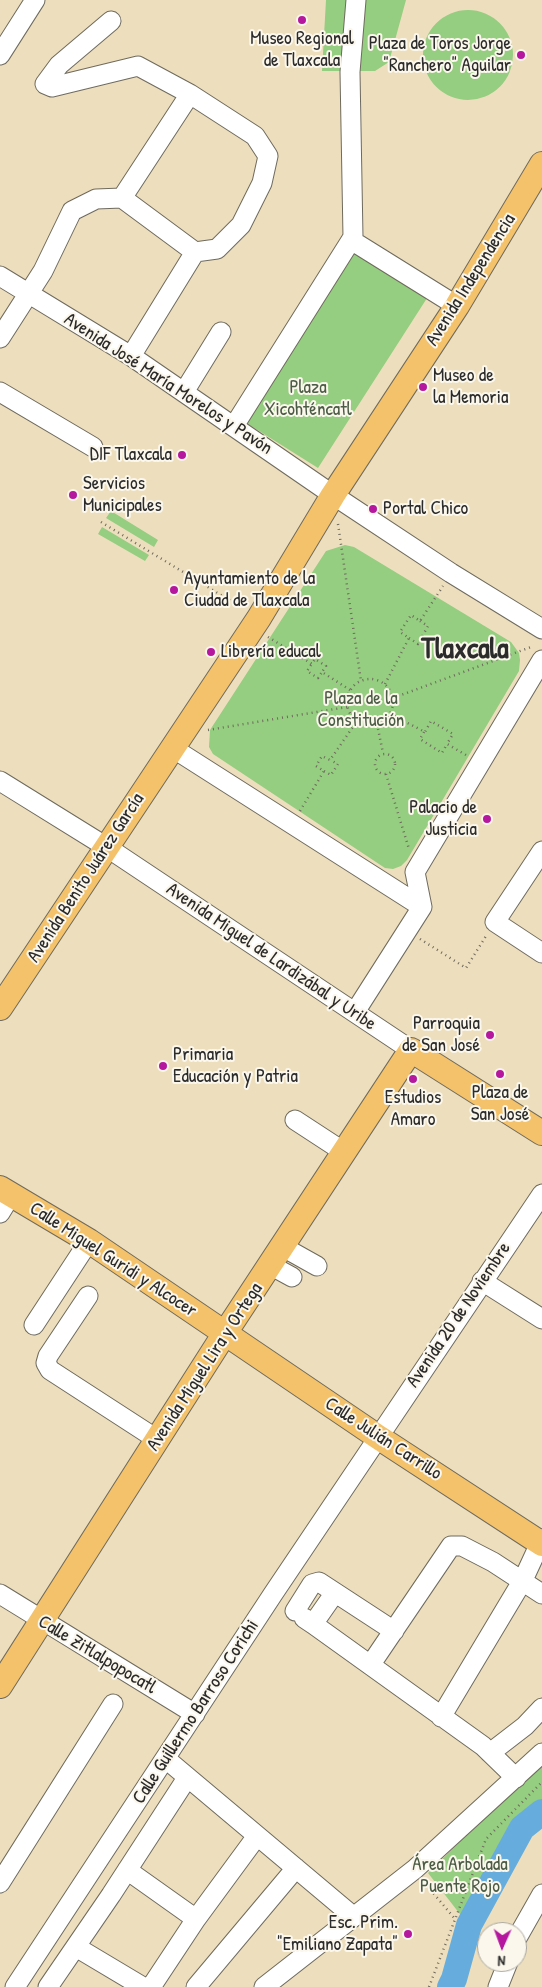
<!DOCTYPE html>
<meta charset="utf-8">
<style>
body{margin:0}
#map{position:relative;width:542px;height:1987px;overflow:hidden;background:#eddfbd;font-family:"Patrick Hand",sans-serif}
canvas{display:block}
.north{position:absolute;left:477px;top:1922px;width:50px;height:50px;box-sizing:border-box;background:#fbf7ec;border:1px solid #a8a59f;border-radius:50%;rotate:182deg;font-size:14px;font-weight:700;line-height:20px;text-align:center;color:#2b2b2b}
.north::after{content:'';display:block;margin:auto;width:18px;height:22px;background:#b5179e;clip-path:polygon(50% 0,100% 100%,50% 72%,0 100%)}
</style>
<div id="map">
<canvas width="542" height="1987"></canvas>
<div class="north">N</div>
</div>
<script>
const ctx = document.querySelector('canvas').getContext('2d');
ctx.lineJoin = 'round';
function fillPath(path, color) {
  ctx.fillStyle = color;
  ctx.fill(path, 'evenodd');
}
function poly(rows) {
  const path = new Path2D();
  for (const r of rows) {
    if (r.length === 3) {
      path.moveTo(r[0] + r[2], r[1]);
      path.arc(r[0], r[1], r[2], 0, 2 * Math.PI);
      continue;
    }
    path.moveTo(r[0], r[1]);
    for (let i = 2; i < r.length; i += 2) path.lineTo(r[i], r[i + 1]);
  }
  return path;
}
function stroke(path, color, width, dash) {
  ctx.strokeStyle = color;
  ctx.lineWidth = width;
  ctx.lineCap = dash ? 'butt' : 'round';
  ctx.setLineDash(dash || []);
  ctx.stroke(path);
}
function drawText(font, color, halo, rows, align = 'center') {
  ctx.font = font + ' "Patrick Hand",sans-serif';
  ctx.lineWidth = 4;
  ctx.setLineDash([]);
  ctx.textBaseline = 'middle';
  ctx.strokeStyle = halo;
  ctx.fillStyle = color;
  for (const [text, x, y, turn = 0] of rows) {
    ctx.save();
    ctx.translate(x, y);
    ctx.rotate((+turn || 0) * Math.PI / 180);
    ctx.textAlign = isNaN(turn) ? turn : align;
    if (halo) ctx.strokeText(text, 0, 0);
    ctx.fillText(text, 0, 0);
    ctx.restore();
  }
}
const green = poly([
 [326,0,406,0,389,62,375,71,322,71],
 [468,55,45],
 [351,249,429,295,318,468,240,419],
 [111,511,158,540,154,547,106,518],
 [102,527,149,555,145,561,98,534],
 [345,545,354,547,511,642,519,653,520,660,519,671,407,860,401,866,393,869,385,868,213,754,209,747,210,730,326,551],
 [542,1761,542,1805,505,1845,463,1918,428,1873]
]);
const river = poly([
 [450,1987,454,1979,469,1925,522,1828,542,1812]
]);
const path = poly([
 [101,522,234,603],
 [338,524,361,681],
 [268,637,312,664,315,659,326,666,322,672,350,690],
 [409,638,418,644,428,626,420,621],
 [311,665,307,671,318,678,322,672],
 [370,702,23],
 [385,684,409,638,400,632,411,615,420,621,443,586],
 [393,698,531,647],
 [390,714,425,732,431,721,453,734,447,744,466,755],
 [377,724,383,753],
 [208,730,347,707],
 [424,732,420,739,442,753,447,744],
 [385,764,10],
 [324,771,331,775,338,764,330,760],
 [386,774,409,849],
 [300,811,324,771,316,766,322,756,330,760,357,721],
 [420,939,466,968,486,936],
 [424,1882,455,1919],
 [429,1987,486,1839,542,1782]
]);
const minor = poly([
 [111,21,59,65,45,84,52,87,138,66,190,94,255,136,268,156,262,183,241,225,217,249,195,252],
 [0,55,35,0],
 [122,198,195,252],
 [351,240,457,306],
 [0,276,131,356,333,495,451,573,542,629],
 [0,338,43,271,72,211,96,199,122,198,190,94],
 [131,356,195,252],
 [0,392,93,447],
 [184,392,221,332],
 [234,426,353,237,350,72,356,0],
 [171,747,422,907],
 [0,781,108,848,411,1050],
 [542,851,495,922,542,953],
 [355,1012,422,907,415,872,542,660],
 [295,1120,344,1152],
 [0,1213,11,1195],
 [283,1247,317,1266],
 [270,1265,292,1277],
 [482,1281,542,1319],
 [88,1296,48,1356,46,1363,50,1370,158,1440],
 [34,1325,89,1241],
 [0,1594,195,1714],
 [295,1611,312,1584,319,1582,394,1631],
 [304,1618,313,1624,334,1594],
 [313,1624,483,1746,516,1778],
 [371,1664,451,1546,462,1546,493,1562,542,1594],
 [441,1717,523,1580,542,1539],
 [490,1753,525,1726,542,1708],
 [166,1759,354,1917],
 [127,1870,196,1919],
 [0,1883,113,1704],
 [517,1938,542,1894],
 [76,1947,143,1987],
 [15,1987,273,1594,542,1194],
 [48,1987,111,1895,187,1778],
 [151,1987,196,1919,257,1836],
 [196,1987,296,1868],
 [264,1987,415,1869,542,1753],
 [498,1987,508,1962]
]);
const major = poly([
 [0,1008,259,618,333,495,457,306,542,164],
 [0,1188,89,1241,378,1437,542,1544],
 [0,1686,225,1333,411,1050,542,1133]
]);
const markers = [
 [302,20,5,"#b5179e"],
 [521,55,5,"#b5179e"],
 [423,387,5,"#b5179e"],
 [182,455,5,"#b5179e"],
 [73,495,5,"#b5179e"],
 [373,509,5,"#b5179e"],
 [174,590,5,"#b5179e"],
 [211,652,5,"#b5179e"],
 [487,819,5,"#b5179e"],
 [490,1035,5,"#b5179e"],
 [163,1066,5,"#b5179e"],
 [500,1074,5,"#b5179e"],
 [413,1079,5,"#b5179e"],
 [408,1934,5,"#b5179e"]
];
const poiNames = [
 ["Museo Regional",302,39,"center"],
 ["de Tlaxcala",302,61,"center"],
 ["Plaza de Toros Jorge",511,44,"right"],
 ["\"Ranchero\" Aguilar",511,66,"right"],
 ["Museo de",433,376],
 ["la Memoria",433,398],
 ["DIF Tlaxcala",172,455,"right"],
 ["Servicios",83,484],
 ["Municipales",83,506],
 ["Portal Chico",383,509],
 ["Ayuntamiento de la",184,579],
 ["Ciudad de Tlaxcala",184,601],
 ["Librería educal",221,652],
 ["Palacio de",477,808,"right"],
 ["Justicia",477,830,"right"],
 ["Parroquia",480,1024,"right"],
 ["de San José",480,1046,"right"],
 ["Primaria",173,1055],
 ["Educación y Patria",173,1077],
 ["Plaza de",500,1093,"center"],
 ["San José",500,1115,"center"],
 ["Estudios",413,1098,"center"],
 ["Amaro",413,1120,"center"],
 ["Esc. Prim.",398,1923,"right"],
 ["\"Emiliano Zapata\"",398,1945,"right"]
];
const streetNames = [
 ["Avenida Independencia",471,280,-58],
 ["Avenida José María Morelos y Pavón",168,384,33],
 ["Avenida Benito Juárez García",86,878,-57],
 ["Avenida Miguel de Lardizábal y Uribe",271,957,34],
 ["Calle Miguel Guridi y Alcocer",113,1260,33],
 ["Avenida 20 de Noviembre",459,1315,-56],
 ["Avenida Miguel Lira y Ortega",205,1367,-57],
 ["Calle Julián Carrillo",383,1439,33],
 ["Calle Zitlalpopocatl",97,1655,31],
 ["Calle Guillermo Barroso Corichi",196,1712,-57]
];
const parkNames = [
 ["Plaza",308,388],
 ["Xicohténcatl",308,410],
 ["Plaza de la",361,699],
 ["Constitución",361,721],
 ["Área Arbolada",460,1865],
 ["Puente Rojo",460,1887]
];
const townNames = [
 ["Tlaxcala",465,650]
];
fillPath(green, '#95cd81');
stroke(river, '#66addd', 26);
stroke(minor, '#6f6a5e', 21);
stroke(major, '#6f6a5e', 26);
stroke(path, '#6f6a5e', 2.5, [1, 4]);
stroke(minor, '#fff', 19);
stroke(major, '#f3c26a', 24);
for (const [x, y, r, color] of markers) {
  const dot = new Path2D();
  dot.arc(x, y, r, 0, 2 * Math.PI);
  ctx.fillStyle = color;
  ctx.fill(dot);
  stroke(dot, '#fbf7ec', 2);
}
drawText('19px', '#2b2b2b', '#fbf7ec', poiNames, 'left');
drawText('19px', '#2b2b2b', '#fbf7ec', streetNames);
drawText('19px', '#4b5c45', '#fbf7ec', parkNames);
drawText('bold 29px', '#2b2b2b', '#fbf7ec', townNames);
</script>
